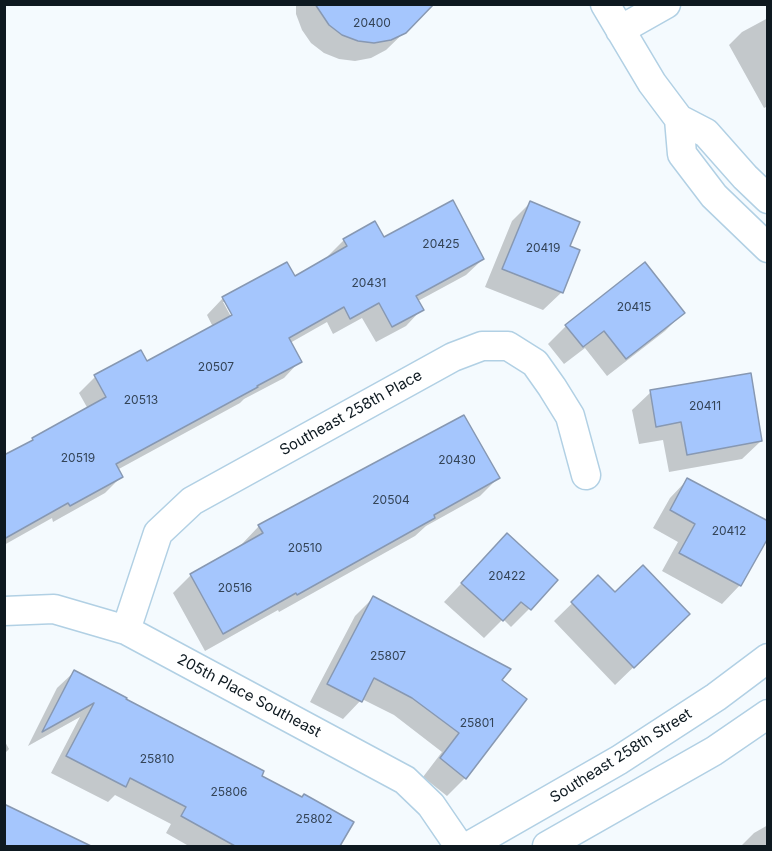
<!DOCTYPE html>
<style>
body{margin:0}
#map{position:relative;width:772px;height:851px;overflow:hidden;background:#f4fafe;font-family:Inter,sans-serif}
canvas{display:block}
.frame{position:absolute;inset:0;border:6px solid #0e1920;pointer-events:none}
</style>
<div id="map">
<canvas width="772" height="851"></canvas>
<div class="frame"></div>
</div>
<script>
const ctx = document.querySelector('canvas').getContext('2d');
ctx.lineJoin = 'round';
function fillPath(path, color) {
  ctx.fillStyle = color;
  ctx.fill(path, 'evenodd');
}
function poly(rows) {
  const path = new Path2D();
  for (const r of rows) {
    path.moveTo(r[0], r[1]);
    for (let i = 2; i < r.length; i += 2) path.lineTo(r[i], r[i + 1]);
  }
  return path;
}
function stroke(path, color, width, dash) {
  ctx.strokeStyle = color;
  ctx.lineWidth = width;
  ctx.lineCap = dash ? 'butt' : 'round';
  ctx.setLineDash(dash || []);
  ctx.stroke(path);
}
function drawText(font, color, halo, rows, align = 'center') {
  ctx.font = font + ' Inter,sans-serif';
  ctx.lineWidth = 5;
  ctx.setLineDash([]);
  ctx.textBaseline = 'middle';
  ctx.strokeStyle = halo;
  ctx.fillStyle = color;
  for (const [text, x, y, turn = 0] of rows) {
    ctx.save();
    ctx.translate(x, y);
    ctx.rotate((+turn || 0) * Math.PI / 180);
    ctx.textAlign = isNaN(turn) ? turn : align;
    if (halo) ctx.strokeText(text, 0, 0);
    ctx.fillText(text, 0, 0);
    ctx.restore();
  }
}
const shadow = poly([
 [296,4,425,4,417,20,386,50,371,58,355,61,339,59,324,53,311,43,302,30,296,14],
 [768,18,768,106,764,108,729,45,742,32],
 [530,203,568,247,562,292,543,310,485,287,512,221],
 [383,239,483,259,466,275,418,301,422,309,406,326,376,342,362,318,333,334,327,322,290,343,300,361,284,378,244,399,240,403,117,470,121,477,105,493,53,522,52,518,4,545,4,456,88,409,79,393,95,377,140,352,146,363,213,327,207,315,223,298,294,278,329,258,328,256,344,240],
 [223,302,226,302,237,321,234,322],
 [683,313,665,331,607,376,585,348,564,364,548,344,566,326],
 [651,392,761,441,742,459,669,472,663,440,639,444,632,410],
 [498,478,480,496,426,526,415,536,279,612,278,610,205,651,173,593,191,575,242,546,241,545,259,526],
 [688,479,740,585,722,604,662,571,678,542,653,528,670,498],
 [489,554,529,609,511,627,503,619,484,638,444,602],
 [598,578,615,594,670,632,615,685,554,621],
 [373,598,500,680,465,778,447,796,423,777,442,752,394,715,362,699,343,719,310,702,355,616],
 [74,672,260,777,352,822,339,846,187,846,187,845,166,833,171,824,115,795,108,802,51,773,80,717,28,746,57,688],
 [4,740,9,749,4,754],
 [4,806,57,831,49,846,4,846],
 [768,825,768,846,741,846,754,833]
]);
const building = poly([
 [315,4,434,4,406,33,391,40,374,43,358,41,342,35,329,25,315,4],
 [453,200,484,259,416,296,424,310,392,327,379,303,350,319,344,307,289,338,302,362,257,386,258,387,116,464,123,477,70,506,68,503,4,539,4,455,33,440,32,438,106,397,94,375,141,350,147,361,232,315,222,297,287,262,295,276,347,246,343,239,375,221,384,237,453,200],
 [530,201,580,222,570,246,580,250,563,293,502,269,530,201],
 [645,262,685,313,626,359,604,331,583,347,565,325,645,262],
 [751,373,762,441,687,455,681,422,656,427,650,390,751,373],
 [464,415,500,478,434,515,435,518,297,595,296,593,223,634,190,574,263,533,258,525,464,415],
 [687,478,768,521,768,538,741,586,679,553,695,524,670,510,687,478],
 [507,533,558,580,531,610,521,602,503,621,461,583,507,533],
 [643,565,690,614,634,668,571,602,598,575,615,592,643,565],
 [373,596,511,669,502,680,527,699,466,779,440,758,459,733,412,698,374,678,362,702,327,684,373,596],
 [74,670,127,698,126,699,264,771,262,776,302,797,304,794,354,822,340,846,235,846,181,816,186,807,130,778,126,787,66,756,94,703,42,732,74,670],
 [4,804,91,846,4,846,4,804]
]);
const street = poly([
 [605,4,652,83,679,119],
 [620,30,666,4],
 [768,199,745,177,706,133,679,119,682,154,714,196,768,248],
 [4,611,54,609,126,630,405,780,431,805,459,846],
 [126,630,158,533,192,501,453,357,482,346,508,346,535,363,552,387,570,416,586,475],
 [469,846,619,760,716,697,768,658],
 [547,846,714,751,768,714]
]);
const numberNames = [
 ["20400",372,23],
 ["20425",441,244],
 ["20419",543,248],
 ["20431",369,283],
 ["20415",634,307],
 ["20507",216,367],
 ["20513",141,400],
 ["20411",705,406],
 ["20519",78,458],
 ["20430",457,460],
 ["20504",391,500],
 ["20412",729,531],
 ["20510",305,548],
 ["20422",507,576],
 ["20516",235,588],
 ["25807",388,656],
 ["25801",477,723],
 ["25810",157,759],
 ["25806",229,792],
 ["25802",314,819]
];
const streetNames = [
 ["Southeast 258th Place",351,413,-29],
 ["205th Place Southeast",249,696,28],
 ["Southeast 258th Street",621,756,-32]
];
fillPath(shadow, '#0003');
fillPath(building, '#a5c6fd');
stroke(building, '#8798b2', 1.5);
stroke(street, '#b1d0e4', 31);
stroke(street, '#fff', 28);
drawText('12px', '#344457', null, numberNames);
drawText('15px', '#0e1920', '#fff', streetNames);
</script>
